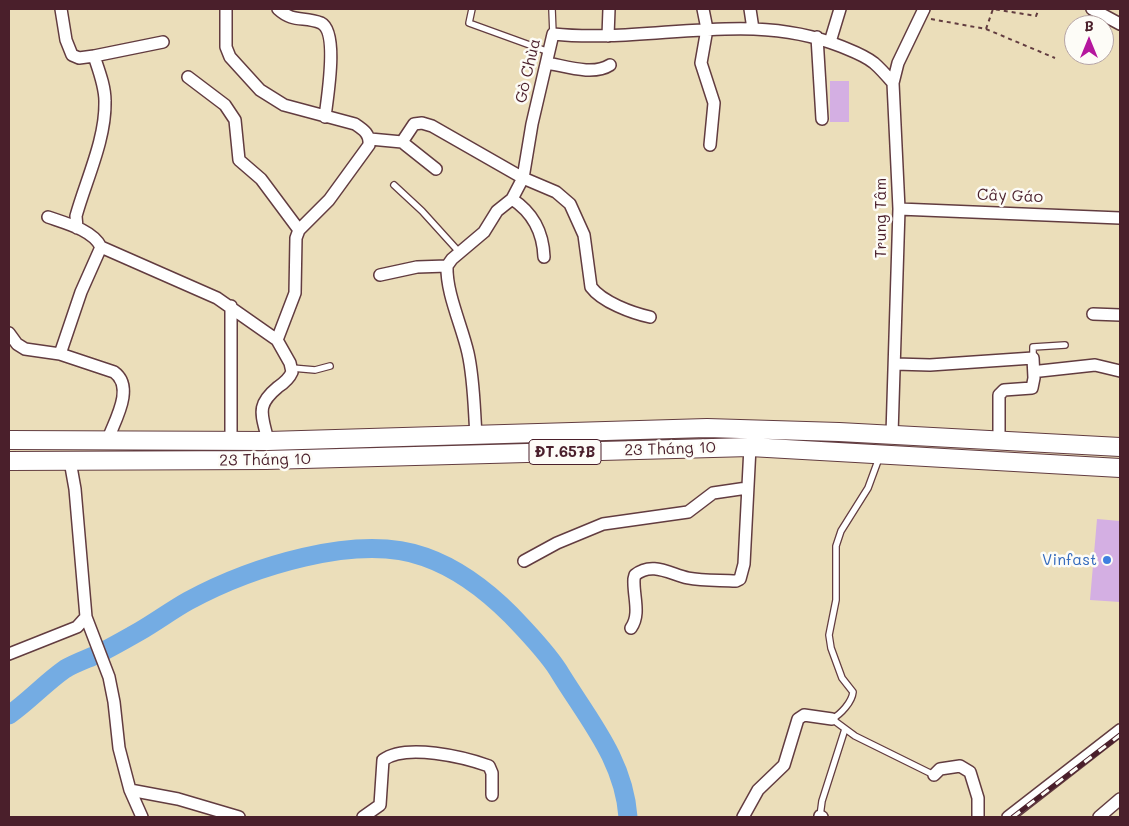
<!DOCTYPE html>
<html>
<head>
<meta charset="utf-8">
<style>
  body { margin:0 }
  #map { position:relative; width:1129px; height:826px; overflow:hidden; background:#ebdeba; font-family:Mali,sans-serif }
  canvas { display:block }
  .frame { position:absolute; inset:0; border:10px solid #4a1f2b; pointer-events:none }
  .north { position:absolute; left:1064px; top:15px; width:50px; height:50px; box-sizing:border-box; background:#fdfcf7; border:1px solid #b5a4a5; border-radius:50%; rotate:0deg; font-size:14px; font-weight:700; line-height:20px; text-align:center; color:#4a1f2b }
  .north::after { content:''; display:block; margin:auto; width:18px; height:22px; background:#b5179e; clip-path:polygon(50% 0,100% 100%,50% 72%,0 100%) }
</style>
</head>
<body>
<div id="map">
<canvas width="1129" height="826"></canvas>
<div class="frame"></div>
<div class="north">B</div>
</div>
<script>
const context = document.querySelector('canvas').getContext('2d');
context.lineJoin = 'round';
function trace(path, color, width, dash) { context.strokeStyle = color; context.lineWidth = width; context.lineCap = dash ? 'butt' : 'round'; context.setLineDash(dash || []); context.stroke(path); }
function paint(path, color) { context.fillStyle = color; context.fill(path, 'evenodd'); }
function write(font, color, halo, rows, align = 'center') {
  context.font = font + ' Mali,sans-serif'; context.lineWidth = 5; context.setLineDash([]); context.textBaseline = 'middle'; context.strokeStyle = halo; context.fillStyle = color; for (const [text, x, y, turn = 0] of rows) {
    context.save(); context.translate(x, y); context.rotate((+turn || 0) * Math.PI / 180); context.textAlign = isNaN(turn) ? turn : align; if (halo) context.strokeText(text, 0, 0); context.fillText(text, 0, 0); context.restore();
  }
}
trace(new Path2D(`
  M9 715C29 701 45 683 65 669 75 663 87 659 98 654 112 647 126 639 140 631 157 621 172 610 188 601 249 568 357 532 425 557 459 569 486 590 511 615 528 633 545 650 558 670 587 718 624 759 628 817`), '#74ace3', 19);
paint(new Path2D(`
  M830 81H849V122H830Z
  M1097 519 1120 521V602L1090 600Z`), '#d4afe3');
const service = new Path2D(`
  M472 9 469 23 549 52
  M552 9 553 34
  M394 185 422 211 460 253
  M1033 358V347L1065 345
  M292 368 315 370 330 366
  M879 458 868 488 841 531 836 546V600L829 635 831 648 842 678 853 692C852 702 841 714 832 719L855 736 934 775
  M820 816 822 801 845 729`);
const minor = new Path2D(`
  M61 9 66 40 72 55 79 58 94 56C99 71 105 86 105 101 106 139 86 180 76 216L77 228
  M226 9V47L230 57 260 90 284 105 355 124C364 130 370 134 369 145L329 200 299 230 296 238 295 293 277 340 290 363 292 372C289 379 284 383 278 387 255 406 262 414 268 441
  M278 9C293 23 304 16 321 23 339 32 327 99 325 117
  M703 9 707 29 701 63 714 103 710 145
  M750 9 753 29
  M1092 9 1120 24
  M608 36 609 9
  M817 37 822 119
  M830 42 840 9
  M94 56 163 42
  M547 63C565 66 593 76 610 65
  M188 77 225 105 235 120 239 160 261 179 299 230
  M370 139 402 142 436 169
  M402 142 414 124 422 123 432 126 523 178 556 192 570 204 584 235 591 287C602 302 632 313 650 317
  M512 199C532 212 543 232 544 257
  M899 209 1120 218
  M48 217C65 223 93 230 101 247L81 292 60 354
  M101 247 217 298 277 340
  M380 275 417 267 447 266
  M231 306V440
  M1093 314 1120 315
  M9 333 17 344 25 349 60 354 114 372C135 387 115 420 108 439
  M895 364 930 365 1033 358 1034 378 1032 388 1004 390 999 395V440
  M1040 371 1095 365 1120 371
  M892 434 899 209 893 83 898 63 924 9
  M476 435C474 407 474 380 468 353 462 326 446 293 447 266L452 259 484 232 497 211 512 199 523 178 532 124 553 34C649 44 749 9 840 46 852 51 864 55 874 63 881 69 887 76 893 83
  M70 461 75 489 86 617 109 677 114 702 119 748 130 790 142 817
  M524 561 557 543 603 524 688 512 713 493 747 488
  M631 628C641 614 633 596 634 579L635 575C652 561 670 574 688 578 703 581 720 580 736 581L740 579 744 564 750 447
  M9 654 77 627 86 617
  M934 775 940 769 960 766 970 772 978 798V817
  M130 790 178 799 239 817
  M820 816 822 817
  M363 817 380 805 383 760C406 743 464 757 489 766L492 773V795
  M743 817 758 790 784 765 798 719 804 715 832 719
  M1008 817 1120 730
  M1099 817 1120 799`);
const primary = new Path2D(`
  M9 440 268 441 707 428 839 432 1120 447
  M9 461 266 460 750 447 1120 468`);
trace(service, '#623c40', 8);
trace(minor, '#623c40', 14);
trace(primary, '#623c40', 20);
trace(new Path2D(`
  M931 19 986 29 993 9 1036 16 1039 9
  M986 29 1055 58`), '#623c40', 2, [4, 4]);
trace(service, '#fff', 5.5);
trace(minor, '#fff', 11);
trace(primary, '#fff', 18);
const rail = new Path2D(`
  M1013 817 1120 735`);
trace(rail, '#4a1f2b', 5);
trace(rail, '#fdfcf7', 3, [9]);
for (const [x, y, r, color] of [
  [1107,560,5,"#3f7fe0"]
]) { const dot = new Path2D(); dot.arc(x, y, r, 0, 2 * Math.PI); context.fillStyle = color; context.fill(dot); trace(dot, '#fdfcf7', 2); }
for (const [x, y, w] of [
  [565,452,72]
]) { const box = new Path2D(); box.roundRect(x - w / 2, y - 12.5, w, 25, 4); context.fillStyle = '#fdfcf7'; context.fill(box); trace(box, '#4a1f2b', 1); }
write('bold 15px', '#4a1f2b', null, [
  ["ĐT.657B",565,452]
]);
write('16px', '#4a1f2b', '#fdfcf7', [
  ["Gò Chùa",528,71,-77],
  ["Cây Gáo",1010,196,2],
  ["Trung Tâm",881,218,-90],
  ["23 Tháng 10",670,449,-2],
  ["23 Tháng 10",265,460,-1]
]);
write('16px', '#366cbe', '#fdfcf7', [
  ["Vinfast",1097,560]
], 'right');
</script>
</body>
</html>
